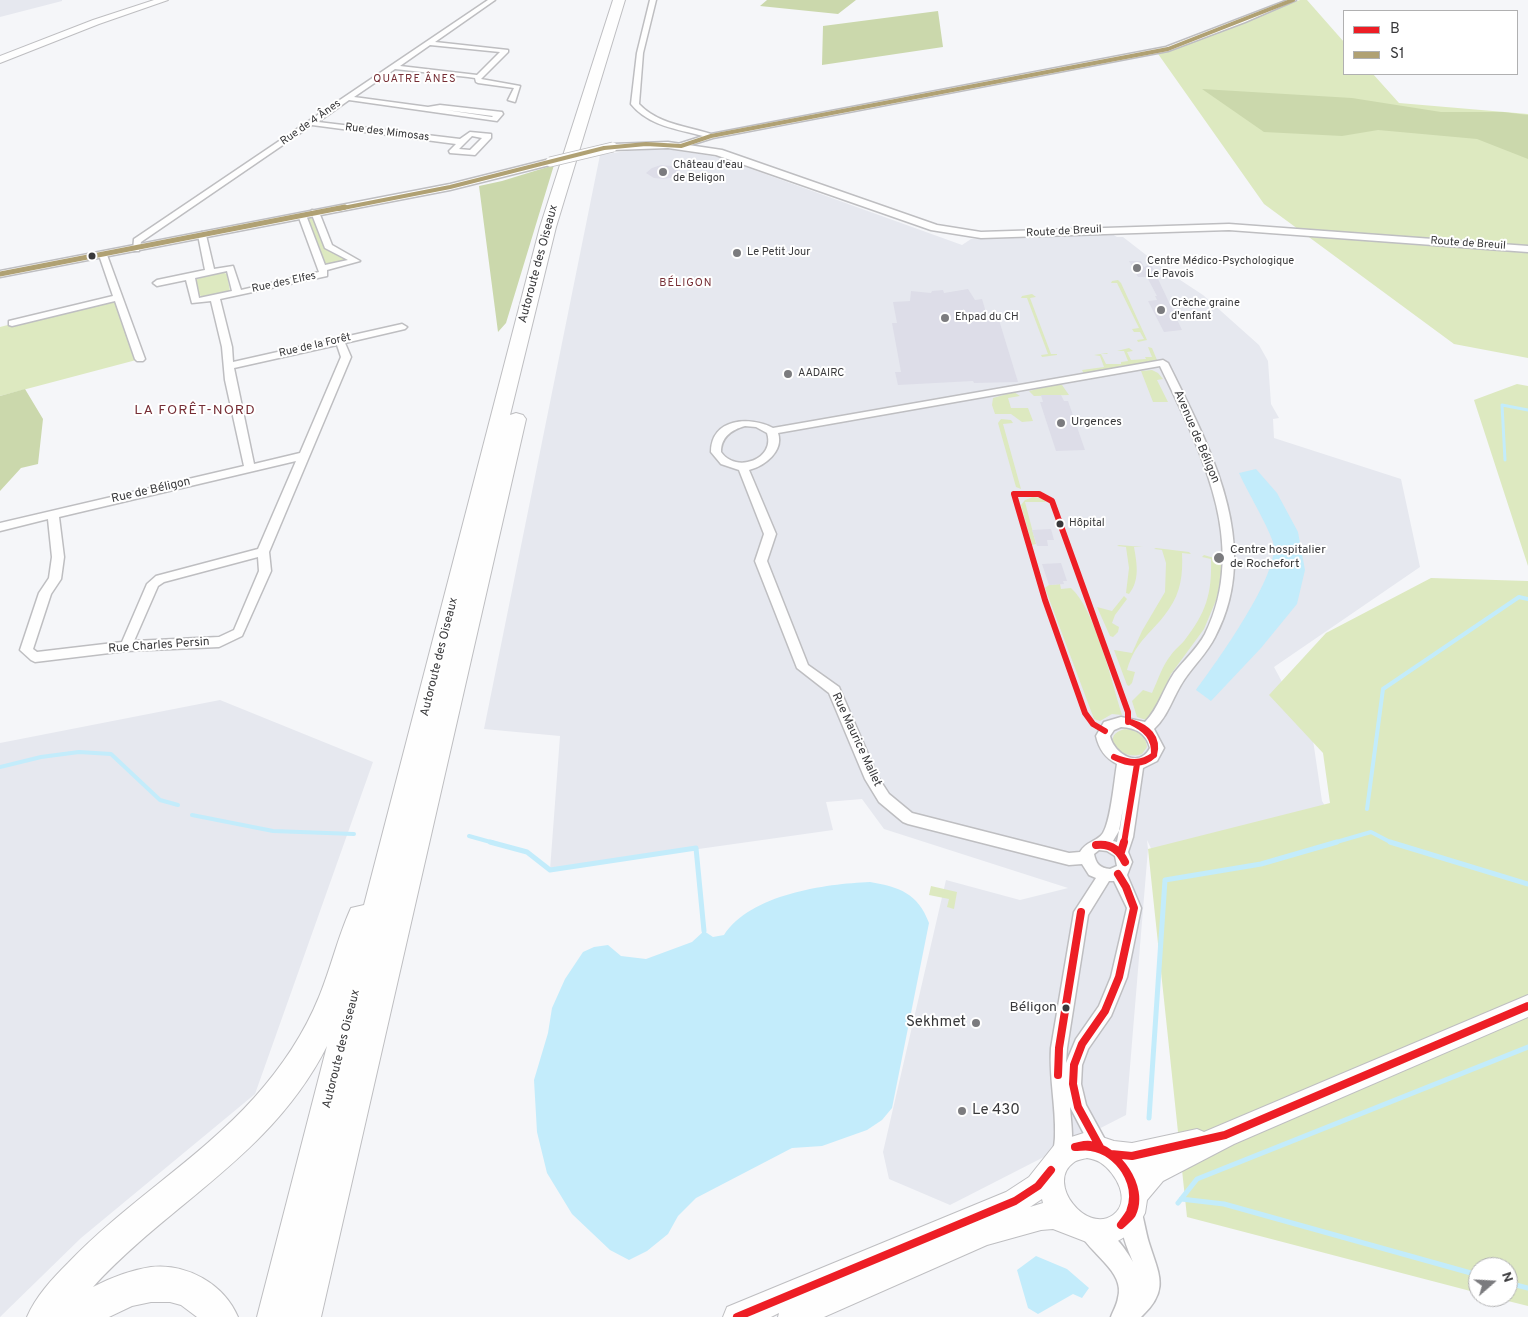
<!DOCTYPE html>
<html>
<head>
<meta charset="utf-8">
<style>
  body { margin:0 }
  #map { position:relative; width:1528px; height:1317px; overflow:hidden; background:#f5f6f9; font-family:Overpass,sans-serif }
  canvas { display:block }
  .legend { position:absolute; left:1343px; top:10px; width:175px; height:65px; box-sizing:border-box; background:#fff; border:1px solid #b0b0b1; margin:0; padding:6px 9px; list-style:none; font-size:15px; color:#39393b }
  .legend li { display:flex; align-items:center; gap:10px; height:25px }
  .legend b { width:25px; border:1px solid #b0b0b1 }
  .north { position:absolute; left:1468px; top:1257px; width:50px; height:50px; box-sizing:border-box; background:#fff; border:1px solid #b0b0b1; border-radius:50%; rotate:71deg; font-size:14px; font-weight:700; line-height:20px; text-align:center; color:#39393b }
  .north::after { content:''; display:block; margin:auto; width:18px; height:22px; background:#7b7b7e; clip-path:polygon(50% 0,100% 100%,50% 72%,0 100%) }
</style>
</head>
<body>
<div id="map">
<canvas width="1528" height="1317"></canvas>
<ul class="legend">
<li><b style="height:6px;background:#ed1e25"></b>B</li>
<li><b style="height:6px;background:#b0a173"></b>S1</li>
</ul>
<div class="north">N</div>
</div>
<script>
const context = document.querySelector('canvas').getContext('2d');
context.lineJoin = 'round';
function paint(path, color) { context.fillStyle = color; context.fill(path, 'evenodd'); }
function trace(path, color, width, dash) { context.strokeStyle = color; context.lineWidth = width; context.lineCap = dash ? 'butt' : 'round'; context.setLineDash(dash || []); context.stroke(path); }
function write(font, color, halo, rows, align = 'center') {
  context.font = font + ' Overpass,sans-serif'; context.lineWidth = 4; context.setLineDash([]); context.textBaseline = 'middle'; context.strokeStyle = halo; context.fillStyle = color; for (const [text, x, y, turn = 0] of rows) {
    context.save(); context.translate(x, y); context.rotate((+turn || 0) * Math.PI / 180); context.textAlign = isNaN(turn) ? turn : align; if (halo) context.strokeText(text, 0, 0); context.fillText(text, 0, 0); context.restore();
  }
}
paint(new Path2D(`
  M0 0H62V1L0 17Z
  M666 149 718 157 962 245 971 239 1112 234 1117 237H1123L1168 272 1203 295 1259 345 1268 361 1271 404 1279 418 1273 419 1274 438 1401 479 1420 567 1274 667 1313 740 1322 801 1333 819 1159 865 1147 840 1148 849 1126 1115 950 1205 889 1179 883 1152 946 880 1020 900 1068 888 884 829 862 799 826 802 833 830 550 870 560 736 484 729 600 155 627 151Z
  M220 700 373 762 255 1094 81 1238 0 1317V743Z`), '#e6e8ef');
paint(new Path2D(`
  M1300 0H1307L1344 42V74H1373L1399 103 1528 114V358L1454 344 1264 204 1156 51Z
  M315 212 328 246 356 261 322 268 302 215Z
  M222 272 227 274 230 291 203 297 197 294 195 281 197 279Z
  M1118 280 1121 283 1147 340 1138 342 1137 340 1144 339 1140 332H1134L1132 329 1139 328 1117 283H1111L1112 281Z
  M1032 294 1036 297 1030 298 1051 354H1057V355L1042 357 1041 355 1048 354 1027 298H1021L1022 296Z
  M118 297 140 359 0 396V327Z
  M1148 347 1152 348 1157 360 1084 374 1082 370 1104 367 1100 356 1094 355 1107 353 1108 354H1101L1106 364H1121V362L1128 361 1124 351H1117L1129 348 1133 351 1127 352 1131 360 1146 359 1145 357H1152Z
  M1152 370 1158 373 1163 379 1157 380 1168 402H1153L1141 371Z
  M1517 384 1528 386V566L1474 400Z
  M1054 385H1062L1069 395 1034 396 1029 391Z
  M1014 392 1020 396 1008 398 1011 408H1028L1033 421 1022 422 1011 414H995L992 405 993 398Z
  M1001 419 1011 420 1013 423 1003 424 1021 489 1016 487 998 423Z
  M1033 497 1041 498 1046 502H1025L1036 544 1032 545 1021 505 1025 500Z
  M1119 545 1143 547H1134C1137 564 1140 580 1129 594L1126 593 1129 568 1126 547 1117 546Z
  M1156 548 1189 552 1191 554 1182 553C1183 574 1181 592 1169 609 1153 633 1136 639 1127 670L1135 672 1132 683 1129 686 1127 685 1114 650 1132 653 1142 631 1165 592 1166 563 1162 550 1154 549Z
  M1204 555 1224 561 1217 598 1204 629 1171 674 1156 707 1146 720 1137 717 1132 701 1143 690 1152 693C1158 680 1162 666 1171 655 1174 650 1180 646 1184 641 1206 613 1212 594 1211 559L1202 557Z
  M1431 578 1528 581V1306L1492 1297H1508V1267H1478V1293L1187 1217 1148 849 1330 803 1323 753 1269 695 1326 633Z
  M1060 584 1061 589 1071 588C1095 609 1112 683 1122 715L1112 714 1100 721 1094 719 1045 588 1049 585Z
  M1124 596 1127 599 1115 615 1112 623 1119 627 1118 632 1113 637 1110 636 1097 607 1112 611Z
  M1125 729C1136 730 1146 735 1147 747L1142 754C1121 762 1098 735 1125 729Z
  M931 886 957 892 954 909 947 907 949 899 929 895Z`), '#dde9c0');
paint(new Path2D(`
  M767 0H856L838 14 760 6Z
  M938 11 943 47 822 65 823 26Z
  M1202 89 1352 98 1441 112H1503L1528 115V159L1477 139 1378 130 1342 136 1264 132Z
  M554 165 506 323 498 332 479 186 502 181Z
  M25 389 43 419 38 464 21 468 0 491V396Z`), '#cbd8ac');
paint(new Path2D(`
  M1256 469 1277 493 1298 532 1305 570 1297 604 1261 648 1211 701 1196 690C1215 664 1282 572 1273 542 1266 522 1248 493 1239 473Z
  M870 882C899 887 918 893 929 923L892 1108 882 1120 867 1130 822 1146 792 1148 696 1198 678 1216 668 1234 647 1251 629 1260 610 1250 572 1214 547 1173 537 1132 534 1080 548 1033 552 1008 565 979 583 952 594 947 608 945 621 956 646 959 692 942 704 931 713 937 724 935C751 894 825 884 870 882Z
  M1036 1256 1067 1269 1089 1288 1082 1298 1073 1294 1038 1314 1028 1308 1017 1270Z`), '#c3ecfb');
trace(new Path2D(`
  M1505 460 1502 405 1528 410`), '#c3ecfb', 3);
trace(new Path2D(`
  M0 767 41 757 79 752 111 754 160 800 178 805
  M1367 809 1383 689 1519 597 1528 599
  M192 815 273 831 354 834
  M469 836 494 843
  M1333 843 1371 832 1392 843`), '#c3ecfb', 4);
trace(new Path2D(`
  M490 842 527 852 550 870 696 848 704 931
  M1390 842 1528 884
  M1149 1118 1165 880 1261 864 1337 842
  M1181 1199 1224 1204 1478 1275
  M1178 1203 1197 1179 1528 1047
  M1508 1283 1528 1288`), '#c3ecfb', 5);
paint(new Path2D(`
  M661 165 672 166 680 171 675 177 664 179 654 178 646 173 652 168Z
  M1129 261H1141L1144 267 1151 264 1182 330 1164 332 1148 301 1157 300 1155 296H1157L1147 277H1138Z
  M968 289 975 300 982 299 988 319 999 320 1018 382 974 383 973 381 898 385 895 372H901L892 323H897L893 302 910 301 911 291 931 293 932 291 943 290 944 293Z
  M1041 395H1061L1064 401H1068L1085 450 1056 451 1040 402H1043Z
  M1051 529 1054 540H1047L1048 546H1037L1032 530Z
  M1061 563 1067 581H1063L1064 584 1049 585 1042 564Z`), '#dddde8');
const minor = new Path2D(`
  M488 0H495L435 42 508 50V52L481 79 520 86 515 102 508 100 514 88 478 83 476 82 475 78 468 77 395 69 354 97 428 107 440 105 502 112 503 114 497 121 349 100 318 122 460 139 470 132 491 134V138L475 155 450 153 449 151 456 144 312 125 141 242 139 251H133L134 239ZM430 45 500 52 477 75 400 66ZM446 110 493 116 492 117ZM472 136 482 138 470 150 459 149Z
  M650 0H656L643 53 639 104C658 124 686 126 711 134L1166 47 1288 0H1296L1245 22 1168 51 713 138 681 148 677 146 678 144 703 136C677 129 649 126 631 104L637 53Z
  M312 210 319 212 332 245 360 261 327 270V276L220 299 232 347 233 362 402 324 407 327 405 329 345 343 351 357 269 552 271 571 242 636 219 647 126 651 35 662 31 660 20 650 39 593 49 578 52 557 48 519 0 531V523L244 466 225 380 222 347 211 301 192 303 186 280 157 286 153 283 157 280 205 270 198 235 202 232 206 235 214 269 233 266 241 290 319 272 298 215 302 213 306 215 325 265 348 260 325 248 311 212ZM227 271 232 291 199 298 195 278ZM337 345 341 357 300 453 254 464 234 368ZM296 461 258 549 156 576 147 584 122 642 37 652 33 649 51 594 61 579 64 557 59 517ZM258 557 259 571 234 630 219 637 134 641 158 586 164 582Z
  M103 252 107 255 145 359 143 361H137L135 359 115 301 12 326 9 325V321L113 296 99 255Z
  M1163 360 1168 363C1209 446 1264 545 1215 637 1207 653 1194 665 1184 680 1173 696 1169 715 1154 729L1164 748 1157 761 1143 768 1133 837 1128 852 1132 862 1127 875 1141 908 1127 977 1111 1016 1088 1049 1082 1065 1081 1084 1086 1105 1109 1147 1106 1153 1100 1156 1094 1153 1070 1107C1071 1125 1075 1143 1068 1159L1062 1162 1056 1159C1052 1151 1055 1144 1055 1136 1056 1106 1049 1078 1051 1048L1074 912 1096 878 1089 875 1082 864 1069 865 908 824 903 822 879 802 865 779 829 693 797 668 755 561 764 534 739 470 721 464 711 452C711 418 750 416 773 428ZM1160 366C1200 450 1250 543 1205 634 1197 649 1184 660 1174 673 1163 689 1159 708 1145 722L1121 717 1104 722 1096 736C1099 749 1105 758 1117 764 1114 781 1111 820 1103 833 1097 842 1086 841 1080 852L1069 853 912 813 889 794 878 777 839 687 808 665 767 561 776 534 749 470C765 466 784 451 778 433ZM745 426 756 427 767 433C776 459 736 474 721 452 721 437 731 430 745 426ZM1121 727C1136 728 1146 733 1150 748 1139 769 1114 754 1110 736L1114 730ZM1123 808 1117 842 1113 841 1120 829ZM1099 850 1107 851 1115 856 1117 866 1110 869C1100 868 1096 864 1094 854ZM1109 881H1114L1127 908 1111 977 1099 1006 1076 1039 1066 1063 1067 1048 1088 915Z`);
const tertiary = new Path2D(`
  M668 142 722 150 937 225 981 232 1229 224 1528 246V252L1229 230 981 238 931 230 716 155 668 148 613 150 608 147 613 144Z
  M550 159 554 160V164L450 190 0 277V271L450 184Z
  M1131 1201 1139 1205C1144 1217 1145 1230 1149 1243 1159 1275 1170 1290 1141 1317H1111C1113 1311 1117 1305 1118 1298 1126 1271 1088 1253 1079 1231L1083 1223 1091 1219C1108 1226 1124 1246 1133 1262 1126 1245 1116 1222 1123 1205Z`);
const secondary = new Path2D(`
  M154 0H168L99 24 0 63V56L93 20Z
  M1528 995V1017L1234 1144 1163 1181 1147 1200 1145 1213 1135 1231 1116 1242 1097 1246 1053 1229 1041 1230 987 1245 824 1317H778L779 1313 771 1317H723L727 1307 1006 1192 1029 1177 1056 1143 1065 1139 1087 1132 1114 1141 1132 1143 1197 1129 1204 1132ZM1087 1158C1092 1159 1097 1160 1101 1163 1116 1173 1132 1201 1113 1215 1086 1234 1046 1183 1073 1163 1076 1160 1083 1159 1087 1158ZM1042 1199 1043 1203 1030 1207Z`);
const motorway = new Path2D(`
  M613 0H625L556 227 510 415 516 413 523 415 526 419 321 1317H257L327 1046C271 1156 172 1201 93 1287 110 1278 131 1270 151 1267 187 1263 224 1284 238 1317H197L181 1305 170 1302H151L132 1306 109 1317H27C36 1296 52 1279 68 1263 125 1203 198 1160 254 1098 281 1068 304 1034 319 997 331 968 338 936 351 908L364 905 540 227Z`);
trace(minor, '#bebec1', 3);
trace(tertiary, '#bebec1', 3);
trace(secondary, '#bebec1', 2);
trace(motorway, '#bebec1', 2);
paint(minor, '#fefefe');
paint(tertiary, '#fefefe');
paint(secondary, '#fefefe');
paint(motorway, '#fefefe');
const tertiaryBridge = new Path2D(`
  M550 162 613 147`);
trace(tertiaryBridge, '#bebec1', 11, []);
trace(tertiaryBridge, '#fefefe', 9);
trace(new Path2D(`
  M1014 494H1039L1052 501 1128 712V722
  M1014 494 1045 600 1085 713 1093 724 1105 731
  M1131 722C1147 727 1159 737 1154 755
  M1131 722C1146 729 1155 738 1154 755
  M1114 757C1129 763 1141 765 1154 755
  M1114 757C1128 764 1142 767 1154 755
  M1124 843 1137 764`), '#ed1e25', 6);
trace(new Path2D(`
  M1096 845C1110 843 1119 849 1125 862
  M1121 852 1124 842
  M1058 1075 1059 1048 1081 912
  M1075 1147C1080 1146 1086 1144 1090 1145 1117 1149 1145 1187 1132 1214 1129 1218 1124 1222 1121 1225
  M1075 1147C1080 1147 1086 1146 1091 1147 1119 1151 1141 1184 1130 1212 1128 1216 1124 1221 1121 1225
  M1101 1149 1078 1107 1073 1084 1074 1065 1082 1044 1105 1011 1119 977 1134 908 1126 887 1118 874
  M1111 1154 1132 1156 1225 1135 1528 1006
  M737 1317 1015 1201 1038 1186 1051 1170`), '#ed1e25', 8);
trace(new Path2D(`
  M338 209 450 187 604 148 646 144 681 146 711 136 1168 49 1293 0`), '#b0a173', 4);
trace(new Path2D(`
  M0 274 345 207`), '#b0a173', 5);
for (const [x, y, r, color] of [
  [663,172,5,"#7b7b7e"],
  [737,253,5,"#7b7b7e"],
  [92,256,4.5,"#39393b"],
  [1137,268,5,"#7b7b7e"],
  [1161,310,5,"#7b7b7e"],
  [945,318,5,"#7b7b7e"],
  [788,374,5,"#7b7b7e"],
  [1061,423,5,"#7b7b7e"],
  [1060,524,4.5,"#39393b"],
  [1219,558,6,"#7b7b7e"],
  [1066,1008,4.5,"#39393b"],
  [976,1023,5,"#7b7b7e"],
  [962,1111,5,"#7b7b7e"]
]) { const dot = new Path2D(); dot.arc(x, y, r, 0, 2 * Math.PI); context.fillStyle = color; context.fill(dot); trace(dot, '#fff', 2); }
context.letterSpacing = '1px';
write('11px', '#762e35', '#fff', [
  ["QUATRE ÂNES",415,80],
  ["BÉLIGON",686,284]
]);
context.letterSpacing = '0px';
write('11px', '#39393b', '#fff', [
  ["Rue de 4 Ânes",311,123,-35],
  ["Rue des Mimosas",387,133,7],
  ["Route de Breuil",1064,232,-3],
  ["Route de Breuil",1468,244,4],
  ["Rue des Elfes",284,283,-12],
  ["Rue de la Forêt",315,346,-13]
]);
write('11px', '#39393b', '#fff', [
  ["Château d'eau",673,166],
  ["de Beligon",673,179],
  ["Le Petit Jour",747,253],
  ["Centre Médico-Psychologique",1147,262],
  ["Le Pavois",1147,275],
  ["Crèche graine",1171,304],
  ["d'enfant",1171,317],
  ["Ehpad du CH",955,318],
  ["AADAIRC",798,374]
], 'left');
write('11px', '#39393b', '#fff', [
  ["Hôpital",1069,524]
], 'left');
write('12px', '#39393b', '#fff', [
  ["Autoroute des Oiseaux",539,264,-75],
  ["Avenue de Béligon",1196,437,67],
  ["Rue de Béligon",151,491,-13],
  ["Rue Charles Persin",159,646,-4],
  ["Autoroute des Oiseaux",440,657,-76],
  ["Rue Maurice Mallet",856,740,65],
  ["Autoroute des Oiseaux",342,1049,-76]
]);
write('12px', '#39393b', '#fff', [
  ["Urgences",1071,423],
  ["Centre hospitalier",1230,551],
  ["de Rochefort",1230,565]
], 'left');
context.letterSpacing = '1px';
write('14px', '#762e35', '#fff', [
  ["LA FORÊT-NORD",195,411]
]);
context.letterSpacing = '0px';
write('14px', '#39393b', '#fff', [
  ["Béligon",1057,1008]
], 'right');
write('15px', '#39393b', '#fff', [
  ["Sekhmet",966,1023],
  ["Le 430",972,1111,"left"]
], 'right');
</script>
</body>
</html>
